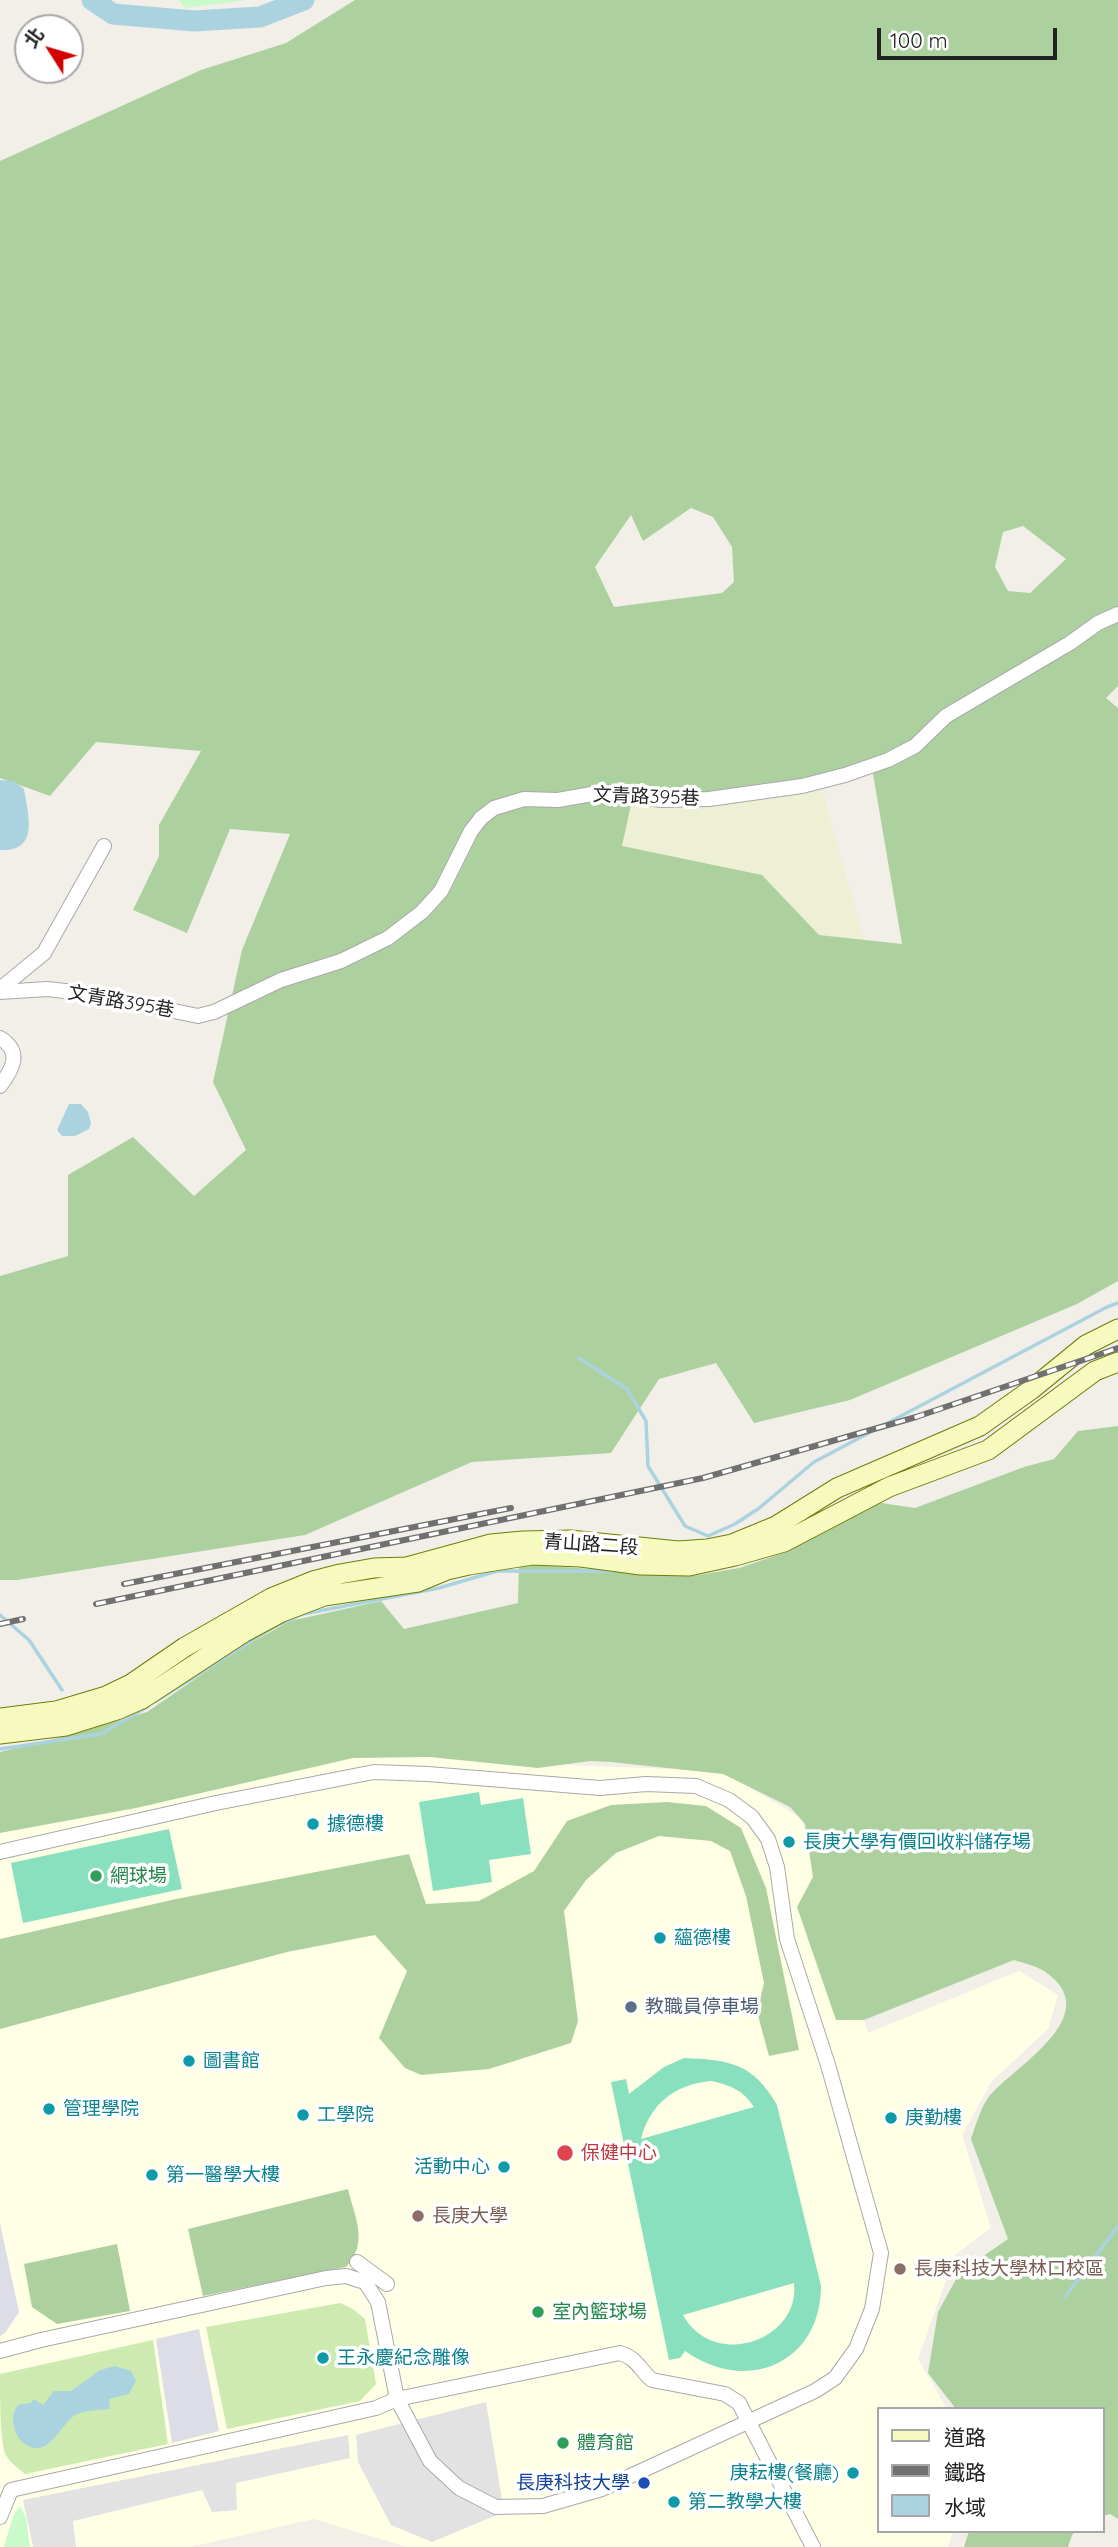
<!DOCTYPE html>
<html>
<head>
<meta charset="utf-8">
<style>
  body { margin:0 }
  #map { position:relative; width:1118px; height:2547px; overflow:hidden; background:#f2efe9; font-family:Quicksand,"Noto Sans TC",sans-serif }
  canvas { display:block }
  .legend { position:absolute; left:877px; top:2407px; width:228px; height:126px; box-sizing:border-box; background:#fff; border:2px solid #a7a7a7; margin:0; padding:9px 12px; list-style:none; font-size:21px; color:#222 }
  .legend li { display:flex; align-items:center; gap:14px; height:35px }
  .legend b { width:35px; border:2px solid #a7a7a7 }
  .north { position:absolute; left:14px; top:14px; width:70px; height:70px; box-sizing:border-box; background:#fff; border:2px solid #a7a7a7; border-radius:50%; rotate:307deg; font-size:19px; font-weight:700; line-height:28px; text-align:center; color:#222 }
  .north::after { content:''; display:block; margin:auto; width:24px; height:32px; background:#d40000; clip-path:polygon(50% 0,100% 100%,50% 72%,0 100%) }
  .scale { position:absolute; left:877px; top:28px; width:180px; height:32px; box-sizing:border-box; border:4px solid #222; border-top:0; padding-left:9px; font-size:21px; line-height:24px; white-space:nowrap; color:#222; -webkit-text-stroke:5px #fff; paint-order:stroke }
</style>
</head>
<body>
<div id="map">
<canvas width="1118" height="2547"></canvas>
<ul class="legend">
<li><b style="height:9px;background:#f7fabf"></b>道路</li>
<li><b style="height:9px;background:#707070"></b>鐵路</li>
<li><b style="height:19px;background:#aad3df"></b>水域</li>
</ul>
<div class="north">北</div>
<div class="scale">100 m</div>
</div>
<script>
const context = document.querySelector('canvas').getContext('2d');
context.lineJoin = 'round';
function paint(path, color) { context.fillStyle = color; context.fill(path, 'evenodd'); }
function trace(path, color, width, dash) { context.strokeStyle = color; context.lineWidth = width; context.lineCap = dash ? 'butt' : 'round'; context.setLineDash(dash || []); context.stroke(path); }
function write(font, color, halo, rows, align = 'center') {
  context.font = font + ' Quicksand,"Noto Sans TC",sans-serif'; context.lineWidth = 7; context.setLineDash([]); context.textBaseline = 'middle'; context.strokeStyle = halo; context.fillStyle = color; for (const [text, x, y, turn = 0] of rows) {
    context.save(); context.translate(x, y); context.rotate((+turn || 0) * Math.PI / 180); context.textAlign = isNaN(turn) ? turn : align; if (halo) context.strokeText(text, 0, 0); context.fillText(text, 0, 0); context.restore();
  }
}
paint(new Path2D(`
  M372 1752 543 1764 722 1771 801 1818 868 2033 1019 1971 1058 1995 1048 2029 992 2081 962 2135 991 2228 955 2255 918 2359 947 2409H878V2531H953L948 2547H407L314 2519 190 2547H0V1829Z`), '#ffffe5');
paint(new Path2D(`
  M821 785 864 940 819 935 762 875 622 847 631 800Z`), '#eef0d5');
paint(new Path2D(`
  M340 2303 353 2309 365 2319 376 2384 360 2401 227 2429 206 2327Z
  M153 2340 168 2444 25 2474C17 2468 10 2462 5 2454 0 2436 0 2395 0 2374Z`), '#cdebb0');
paint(new Path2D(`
  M355 0H1118V686L1106 698 1118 708V1281L1077 1304 850 1400 754 1423 716 1363 659 1379 611 1453 472 1462 305 1535 17 1580H0V1276L68 1256V1175L133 1137 194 1196 246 1150 213 1082 242 950 290 834 230 829 187 933 133 910 159 856V825L201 751 96 742 50 796 0 778V161L201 70 286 43ZM691 508 713 517 732 547 734 582 722 593 614 607 595 567 631 515 643 541ZM1023 526 1066 559 1030 593 1008 591 995 567 1003 532ZM872 768 902 944 819 935 762 875 622 846 632 800 810 789Z
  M1118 1426V2519L1110 2514 1102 2516V2409H956L928 2373 938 2312 960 2272 1008 2239 971 2139C976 2125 981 2105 991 2094 1019 2064 1107 2013 1044 1971 1036 1966 1023 1963 1014 1960L864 2020H836L797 1907 813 1877 805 1824 790 1807 723 1774 611 1762 590 1761 538 1768 430 1757 353 1758 136 1808 0 1833V1752L78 1733 147 1712 233 1653 290 1621 381 1601 404 1629 518 1603 519 1564 693 1576 739 1568 789 1551 875 1502 915 1508 1024 1467 1054 1459 1078 1431Z
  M667 1802 706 1806 741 1828 766 1888 799 2050 769 2056 757 2012 764 1983 746 1896 730 1851 711 1841 659 1836 616 1853 586 1880 564 1911 578 2021 571 2043 489 2069 421 2075 405 2068 379 2038 407 1971 375 1935 287 1952 0 2029V1939L176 1899 409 1854 426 1904 479 1901 534 1871 567 1821 611 1805Z
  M348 2189C355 2219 369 2242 346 2267L203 2296 188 2229Z
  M117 2244 130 2311 57 2324 32 2307 24 2264Z
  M969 2531H1076L1072 2535 1068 2547H964Z`), '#add19e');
paint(new Path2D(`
  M174 0H247L185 8 180 1Z
  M20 2506 26 2518 30 2547H4L13 2516Z`), '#c8facc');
paint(new Path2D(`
  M479 1792 481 1805 523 1798 531 1854 489 1860 492 1882 433 1891 419 1802Z
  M169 1829 182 1889 23 1923 11 1863Z
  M684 2058C730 2060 753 2063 777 2105L821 2286C821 2363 747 2395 685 2351L680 2358 669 2360 611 2082 626 2079 629 2094 664 2067ZM711 2081C730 2085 743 2090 754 2107L641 2139C650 2104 675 2084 711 2081ZM794 2283C801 2340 714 2371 683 2315Z`), '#88e0be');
paint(new Path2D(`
  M486 2402 504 2512 432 2542 391 2525 358 2462 356 2435Z
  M348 2435 350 2458 236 2483 237 2510 212 2512 202 2490 73 2521 76 2547H33L23 2500Z`), '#e2e2e2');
paint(new Path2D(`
  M0 2223 19 2312 5 2333 0 2336Z
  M199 2329 219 2431 172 2443 156 2339Z`), '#dddde8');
paint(new Path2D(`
  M0 780 14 781 24 789C28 815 40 852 0 850Z
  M69 1104H81L88 1112 91 1123 89 1129 75 1136H62L57 1130Z
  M115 2366 131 2371 136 2381 129 2394 109 2399 110 2409C99 2410 87 2410 77 2414 60 2423 49 2461 25 2444 19 2440 15 2433 14 2426 12 2417 13 2412 18 2405L31 2403 34 2399 43 2405 54 2391H71L100 2370Z`), '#aad3df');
trace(new Path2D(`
  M579 1358 627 1389 646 1421 648 1466 685 1526 708 1536 735 1524 758 1509 814 1462 1107 1307 1118 1303
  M0 1615 29 1640 62 1690
  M156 1701 272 1628 303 1614 439 1588 497 1571H617
  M0 1749 101 1734 147 1707
  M1065 2297 1118 2226`), '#aad3df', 3.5);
trace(new Path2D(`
  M92 0 113 14 194 21 260 17 304 0`), '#aad3df', 21);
const street = new Path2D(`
  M0 989 44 953 104 846
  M0 992 47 989 92 994 198 1016 214 1012 281 980 341 961 388 938 422 912 441 891 471 831 481 818 494 808 524 799 558 800 603 792 661 800 709 799 802 786 845 775 888 760 915 746 946 716 1070 643 1098 623 1118 614
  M0 1038C23 1052 12 1070 0 1086
  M0 1852 216 1803 374 1772 428 1774 600 1788 646 1784 696 1786 729 1800 752 1817 768 1839 777 1867 787 1939 828 2065 881 2253 872 2309 856 2349 835 2378 815 2391 602 2489 543 2506 496 2507 459 2488 430 2461 397 2399 378 2302 365 2282 346 2276 326 2278 41 2340 0 2351
  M357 2262 387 2284
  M0 2517 11 2490 376 2408 397 2399 620 2353C638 2359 639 2369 652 2380L725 2394 739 2403 813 2547`);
const secondary = new Path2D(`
  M0 1718 56 1711 106 1696 131 1684 185 1647 271 1598 313 1581 340 1574 374 1568 407 1567 491 1544 523 1541 570 1540 678 1551 707 1549 732 1544 776 1526 837 1488 980 1426 1032 1389 1086 1345 1118 1329
  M0 1734 66 1726 117 1710 142 1699 243 1633 282 1612 324 1596 418 1582 447 1570 469 1565 532 1555 581 1557 641 1565 689 1566 735 1556 784 1542 889 1487 988 1450 1095 1371 1118 1362`);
trace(street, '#a9a9a9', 16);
trace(secondary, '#707d05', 21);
trace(street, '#fff', 14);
trace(secondary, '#f7fabf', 19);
const rail = new Path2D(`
  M124 1584 511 1508
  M96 1604 703 1478 916 1417 1118 1348
  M0 1624 23 1619`);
trace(rail, '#707070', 6);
trace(rail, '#fff', 3.5, [10]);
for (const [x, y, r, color] of [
  [313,1824,7,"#0f9aa8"],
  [789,1842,7,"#0f9aa8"],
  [96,1876,7,"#2e9e5b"],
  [660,1938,7,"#0f9aa8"],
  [631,2007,7,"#5c6f8a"],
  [189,2061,7,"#0f9aa8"],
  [49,2109,7,"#0f9aa8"],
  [303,2115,7,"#0f9aa8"],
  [891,2118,7,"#0f9aa8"],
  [565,2153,9,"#e0444e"],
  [504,2167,7,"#0f9aa8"],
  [152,2175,7,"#0f9aa8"],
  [418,2216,7,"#8d6e63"],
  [900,2269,7,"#8d6e63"],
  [538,2312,7,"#2e9e5b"],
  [323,2358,7,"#0f9aa8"],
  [563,2443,7,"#2e9e5b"],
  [853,2473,7,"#0f9aa8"],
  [644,2483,7,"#1a4fb4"],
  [674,2502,7,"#0f9aa8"]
]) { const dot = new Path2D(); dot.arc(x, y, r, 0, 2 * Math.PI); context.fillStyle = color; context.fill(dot); trace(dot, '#fff', 2.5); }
write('19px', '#222', '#fff', [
  ["文青路395巷",646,797,2],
  ["文青路395巷",121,1002,10],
  ["青山路二段",591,1545,4]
]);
write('19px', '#0d838f', '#fff', [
  ["據德樓",327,1824],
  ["長庚大學有價回收料儲存場",803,1842],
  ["蘊德樓",674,1938],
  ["圖書館",203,2061],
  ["管理學院",63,2109],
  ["工學院",317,2115],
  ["庚勤樓",905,2118],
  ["活動中心",490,2167,"right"],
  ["第一醫學大樓",166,2175],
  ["王永慶紀念雕像",337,2358],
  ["庚耘樓(餐廳)",839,2473,"right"],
  ["第二教學大樓",688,2502]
], 'left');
write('19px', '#27864d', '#fff', [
  ["網球場",110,1876],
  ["室內籃球場",552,2312],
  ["體育館",577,2443]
], 'left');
write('19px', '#4e5e75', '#fff', [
  ["教職員停車場",645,2007]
], 'left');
write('19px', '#be3a42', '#fff', [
  ["保健中心",581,2153]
], 'left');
write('19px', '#785e54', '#fff', [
  ["長庚大學",432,2216],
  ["長庚科技大學林口校區",914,2269]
], 'left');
write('19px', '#164399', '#fff', [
  ["長庚科技大學",630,2483]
], 'right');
</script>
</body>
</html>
